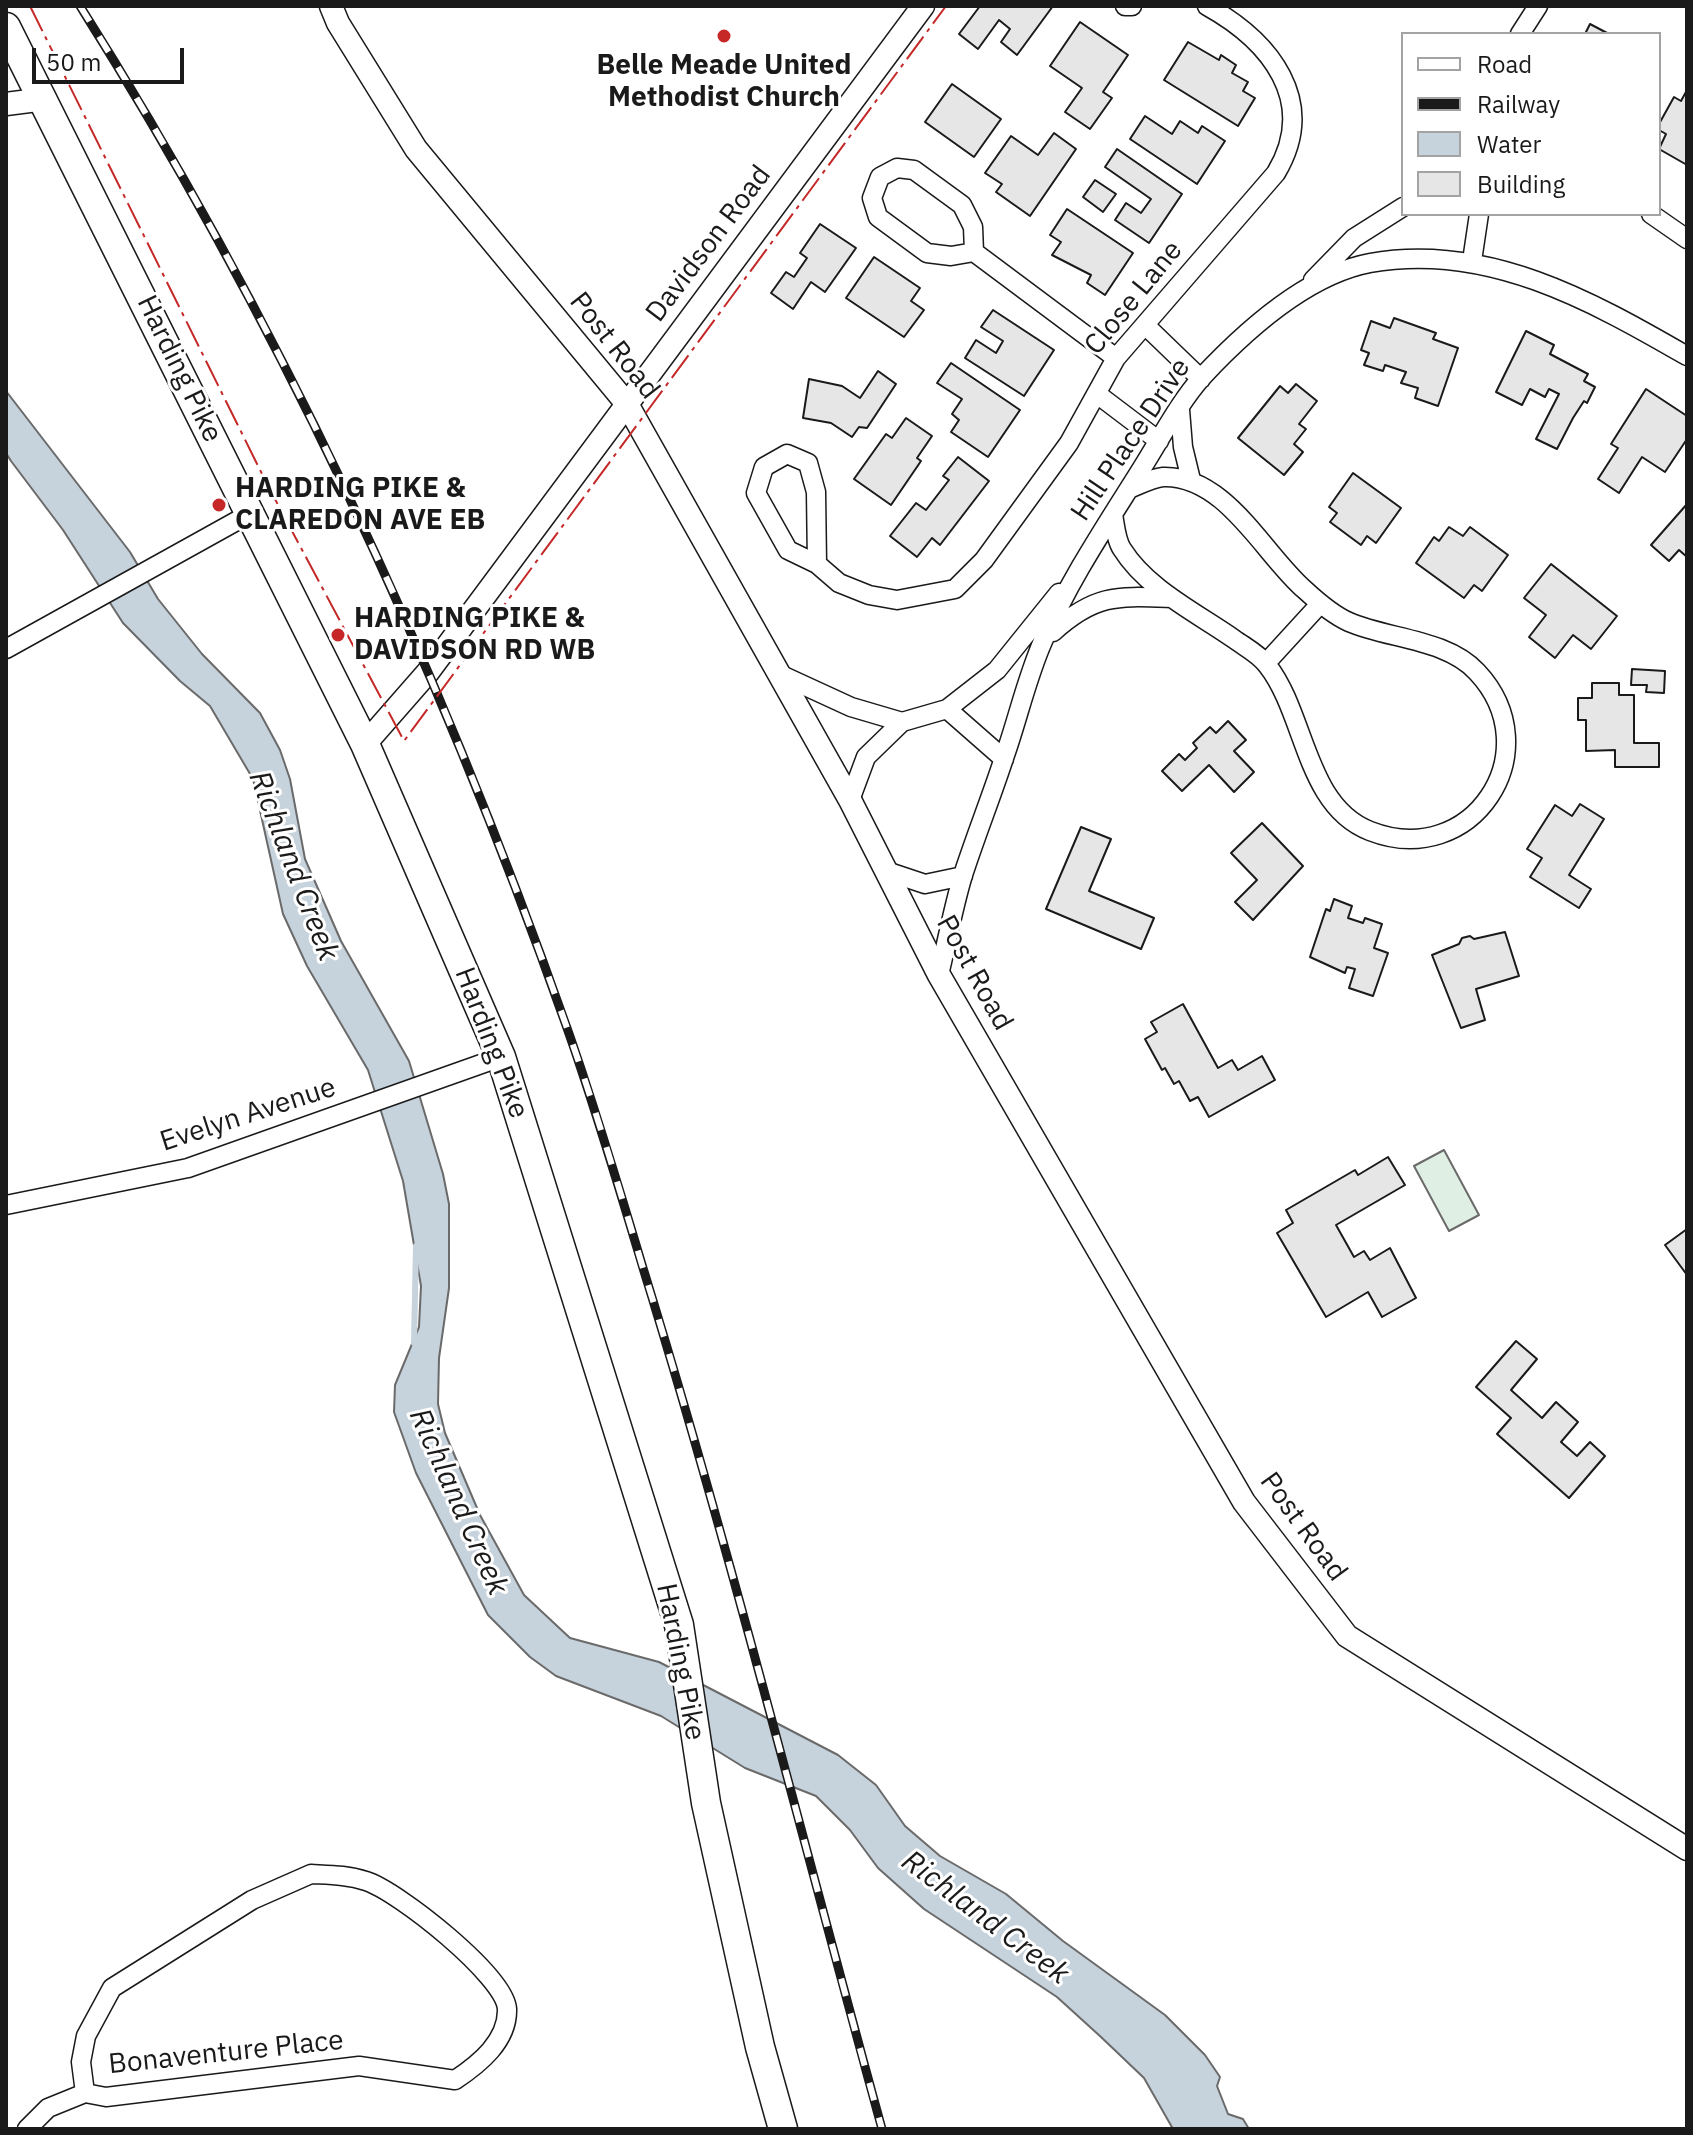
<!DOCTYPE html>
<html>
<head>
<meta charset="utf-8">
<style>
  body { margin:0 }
  #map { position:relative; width:1693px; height:2135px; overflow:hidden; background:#fff; font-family:"IBM Plex Sans",sans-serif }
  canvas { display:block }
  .frame { position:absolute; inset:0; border:8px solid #1a1a1a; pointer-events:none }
  .legend { position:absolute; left:1401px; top:32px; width:260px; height:184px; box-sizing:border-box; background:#fff; border:2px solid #a3a3a3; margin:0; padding:10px 14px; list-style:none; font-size:24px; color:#1a1a1a }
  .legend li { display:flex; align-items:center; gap:16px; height:40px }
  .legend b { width:40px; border:2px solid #a3a3a3 }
  .scale { position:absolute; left:32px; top:48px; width:152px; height:36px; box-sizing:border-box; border:4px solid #1a1a1a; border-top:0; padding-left:10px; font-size:24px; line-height:28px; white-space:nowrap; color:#1a1a1a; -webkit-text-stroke:6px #fff; paint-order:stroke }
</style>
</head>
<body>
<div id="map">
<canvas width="1693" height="2135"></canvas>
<div class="frame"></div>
<ul class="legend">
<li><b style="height:10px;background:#fff"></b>Road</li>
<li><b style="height:10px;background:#1a1a1a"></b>Railway</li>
<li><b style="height:22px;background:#c6d2dc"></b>Water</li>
<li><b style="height:22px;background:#e6e6e6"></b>Building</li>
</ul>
<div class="scale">50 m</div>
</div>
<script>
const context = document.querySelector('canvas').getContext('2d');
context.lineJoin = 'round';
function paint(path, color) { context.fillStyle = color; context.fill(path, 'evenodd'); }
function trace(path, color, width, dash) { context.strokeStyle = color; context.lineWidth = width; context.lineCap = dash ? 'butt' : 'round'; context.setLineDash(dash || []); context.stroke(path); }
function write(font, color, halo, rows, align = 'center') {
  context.font = font + ' "IBM Plex Sans",sans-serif'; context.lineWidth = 6; context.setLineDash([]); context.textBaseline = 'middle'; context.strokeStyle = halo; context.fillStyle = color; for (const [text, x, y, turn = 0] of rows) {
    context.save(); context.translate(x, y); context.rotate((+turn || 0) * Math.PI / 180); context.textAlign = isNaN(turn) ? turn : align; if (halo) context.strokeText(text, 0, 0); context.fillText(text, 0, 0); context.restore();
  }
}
const green = new Path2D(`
  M1444 1150 1479 1215 1449 1231 1414 1166Z`);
paint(green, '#e0efe3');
trace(green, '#6a6a6a', 2);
const water = new Path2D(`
  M6 391 130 552 158 599 202 654 260 713 280 750 290 779 305 859 341 941 409 1061 443 1174 449 1204V1288L439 1358 438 1404 445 1433 480 1515 524 1595 570 1638 659 1662 838 1755 876 1785 905 1826 940 1856 1006 1894 1063 1941 1165 2015 1205 2055 1220 2077 1217 2086 1228 2114 1243 2119 1249 2129H1173L1144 2078 1101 2037 1057 1997 924 1909 878 1868 850 1830 816 1796 745 1768 661 1716 556 1676 530 1657 488 1615 416 1473 394 1412 395 1385 419 1327 421 1286 403 1181 368 1070 307 966 283 914 253 779 210 706 180 681 123 623 63 530 11 461 6 453Z`);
paint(water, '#c6d2dc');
trace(water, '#6a6a6a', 2);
trace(new Path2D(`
  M414 1343 416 1246`), '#c6d2dc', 6);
const building = new Path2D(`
  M980 6H1053L1017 55 1001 42 1010 29 999 20 978 49 959 34Z
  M1080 22 1128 55 1103 92 1112 98 1090 129 1065 112 1082 88 1050 66Z
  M1590 24 1609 34H1585Z
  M1188 42 1219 60 1221 55 1236 65 1232 73 1248 82 1243 91 1255 98 1238 126 1164 80Z
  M952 84 1001 119 974 157 925 122Z
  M1687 90V165L1659 149 1666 134 1659 130V124L1674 97 1681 101Z
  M1145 116 1172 134 1180 121 1198 133 1202 126 1225 141 1197 184 1130 139Z
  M1054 133 1076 149 1030 216 996 192 1002 184 985 173 1011 136 1038 155Z
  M1117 149 1182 194 1149 243 1115 220 1126 203 1141 213 1151 199 1105 167Z
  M1095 180 1116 194 1103 212 1083 197Z
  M1067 209 1133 253 1105 295 1087 283 1091 275 1052 255 1061 242 1050 235Z
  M820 224 856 248 825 292 811 282 793 309 771 293 786 272 794 277 807 258 800 253Z
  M874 257 920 288 911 301 924 310 904 337 846 298Z
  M993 310 1054 350 1024 396 965 358 976 340 996 353 1003 341 981 327Z
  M1394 318 1436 333 1433 339 1458 348 1438 406 1415 398 1418 388 1401 383 1406 372 1385 365 1383 371 1364 365 1369 353 1361 350 1371 321 1390 328Z
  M1526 331 1554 345 1550 354 1588 374 1584 381 1595 387 1587 403 1584 401 1573 418 1557 449 1536 439 1559 394 1549 389 1545 397 1530 389 1522 405 1496 392Z
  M951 363 1020 410 988 457 951 432 959 420 952 414 962 399 937 383Z
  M878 371 896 384 867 428 859 427 852 437 831 423 803 418 809 379 842 386 860 398Z
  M1296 384 1317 401 1299 424 1306 429 1294 444 1303 452 1284 475 1238 438 1280 386 1288 393Z
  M1646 389 1687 416V439L1665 472 1642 457 1619 493 1598 479 1618 448 1611 444Z
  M906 418 932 436 917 458 921 461 891 505 854 479 886 434 892 438Z
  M958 457 989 481 940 545 932 538 917 557 890 536 916 503 926 510 949 480 943 476Z
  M1353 473 1401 508 1376 543 1367 536 1361 545 1330 522 1337 513 1329 507Z
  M1687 504V557L1679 550 1669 561 1651 545Z
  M1449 527 1463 536 1470 527 1508 555 1482 591 1474 585 1464 598 1416 563 1434 537 1439 541Z
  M1551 564 1617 616 1591 649 1573 635 1555 658 1529 637 1546 615 1524 598Z
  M1632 669 1665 671 1664 693 1646 692 1647 685H1631Z
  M1592 683H1619V695H1634V743H1659V767H1615V750L1586 751V720H1578V698H1592Z
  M1228 721 1246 740 1234 751 1254 772 1234 792 1209 765 1182 791 1162 771 1179 754 1185 760 1197 748 1193 743 1210 727 1216 733Z
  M1580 804 1604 819 1569 875 1591 889 1579 908 1530 877 1542 858 1527 849 1555 805 1572 816Z
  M1262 823 1303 866 1253 920 1235 902 1257 880 1231 853Z
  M1081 827 1111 839 1089 891 1154 918 1141 949 1046 909Z
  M1334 899 1352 906 1348 918 1363 923 1365 918 1382 924 1374 948 1388 953 1373 996 1349 988 1355 969 1347 967 1345 973 1310 957 1326 909 1330 911Z
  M1505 932 1519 976 1476 989 1485 1020 1461 1028 1432 955 1459 944 1462 938 1470 936 1474 939Z
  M1183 1004 1218 1068 1232 1060 1238 1070 1262 1056 1275 1080 1209 1117 1198 1097 1190 1101 1179 1081 1174 1084 1165 1068 1162 1070 1145 1039 1157 1032 1151 1022Z
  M1388 1157 1405 1185 1336 1225 1354 1257 1364 1251 1370 1260 1390 1248 1416 1298 1382 1317 1368 1292 1326 1317 1277 1233 1293 1223 1286 1210 1355 1170 1358 1175Z
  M1687 1229V1275L1665 1245Z
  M1516 1341 1537 1359 1511 1390 1542 1418 1556 1402 1578 1422 1561 1442 1577 1456 1590 1442 1605 1456 1569 1498 1497 1434 1511 1418 1476 1387Z`);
paint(building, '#e6e6e6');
trace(building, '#1a1a1a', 2);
const minor = new Path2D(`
  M1125 6H1132
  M1520 34 1538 6
  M1651 214 1687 239
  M974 252 973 227 962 205 914 170 897 168 880 177 872 198 878 217 927 253 951 256 974 252 1116 358
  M1472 261 1479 214
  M1313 280 1354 238 1403 207
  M1145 325 1201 379
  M1097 394 1159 441
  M1180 410 1183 447 1191 480
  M787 454 808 463 816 492 817 564 788 550 756 493 764 467Z
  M1113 514C1115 525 1116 540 1122 549 1147 589 1197 613 1234 639 1245 647 1259 654 1267 665 1306 714 1305 806 1370 831 1472 871 1551 751 1477 672 1447 639 1388 639 1349 622 1333 615 1318 602 1305 590 1264 555 1226 475 1163 477 1152 478 1139 485 1129 489
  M817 564 839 583 869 595 897 600 955 589 984 560 1069 443 1116 358 1276 173C1319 101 1270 41 1207 6
  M1053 632C1095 594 1117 596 1171 598
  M6 649 251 513
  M1266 663 1320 604
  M777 673 851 707 902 722
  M947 709 1004 759
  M850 800 866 757 902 722 947 709 997 670 1059 593
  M886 871 925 884 963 876
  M939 975C947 942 953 908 963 875 976 835 992 795 1005 755 1018 718 1027 677 1043 641 1069 580 1107 524 1142 468 1161 438 1179 403 1202 377 1245 331 1306 275 1370 263 1486 242 1590 300 1687 356
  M6 1205 188 1168 501 1057
  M311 1874C330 1875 348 1875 366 1881 398 1891 505 1976 507 2009 508 2041 479 2064 455 2080L359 2066 106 2097 85 2093 81 2062 86 2036 112 1988 252 1900Z
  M27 2129 48 2108 85 2093`);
const tertiary = new Path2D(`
  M331 6 338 23 416 149 627 404 850 800 939 975 1244 1502 1347 1636 1687 1849
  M6 104 45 99
  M365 744 428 672 923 6`);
const primary = new Path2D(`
  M6 27 365 744 501 1057 679 1625 706 1803 760 2047 783 2129`);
trace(minor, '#1a1a1a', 21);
trace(tertiary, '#1a1a1a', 25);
trace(primary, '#1a1a1a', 31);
trace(minor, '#fff', 18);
trace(tertiary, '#fff', 22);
trace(primary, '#fff', 28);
const rail = new Path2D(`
  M80 6C282 326 441 672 567 1028 595 1107 619 1188 643 1268 731 1553 803 1842 882 2129`);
trace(rail, '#1a1a1a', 9);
trace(rail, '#fff', 6, [18]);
trace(new Path2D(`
  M30 6 268 486 404 741 946 6`), '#c62828', 2, [28, 6, 4, 6]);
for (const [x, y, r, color] of [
  [724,36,8,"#c62828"],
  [219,505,8,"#c62828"],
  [338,635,8,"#c62828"]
]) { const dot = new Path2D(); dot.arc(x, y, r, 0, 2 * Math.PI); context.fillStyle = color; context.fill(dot); trace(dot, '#fff', 3); }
write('bold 28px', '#1a1a1a', '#fff', [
  ["Belle Meade United",724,66,"center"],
  ["Methodist Church",724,98,"center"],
  ["HARDING PIKE &",235,489],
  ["CLAREDON AVE EB",235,521],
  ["HARDING PIKE &",354,619],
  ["DAVIDSON RD WB",354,651]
], 'left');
write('28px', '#1a1a1a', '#fff', [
  ["Davidson Road",709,244,-53],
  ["Close Lane",1134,298,-51],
  ["Post Road",614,346,52],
  ["Harding Pike",179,369,64],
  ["Hill Place Drive",1131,440,-56],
  ["Post Road",974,973,61],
  ["Harding Pike",491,1043,69],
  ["Evelyn Avenue",248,1115,-18],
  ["Post Road",1303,1527,54],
  ["Harding Pike",680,1662,79],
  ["Bonaventure Place",226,2053,-6]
]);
write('italic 30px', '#1a1a1a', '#fff', [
  ["Richland Creek",293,866,69],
  ["Richland Creek",458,1502,66],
  ["Richland Creek",985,1918,37]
]);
</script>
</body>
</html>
